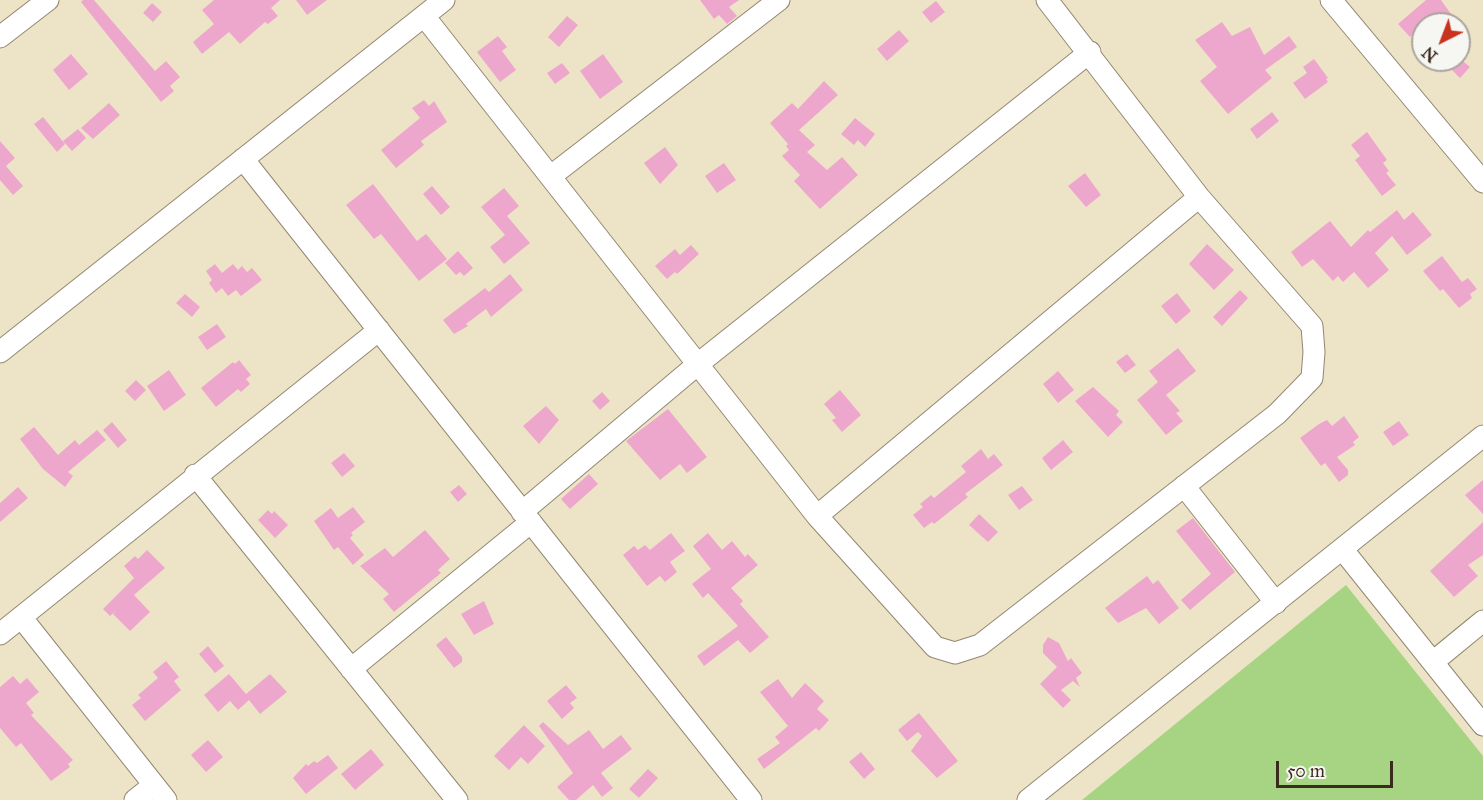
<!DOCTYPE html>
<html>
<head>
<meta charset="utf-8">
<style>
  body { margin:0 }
  #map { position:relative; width:1483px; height:800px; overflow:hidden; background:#ede4c7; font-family:"IM FELL Great Primer",serif }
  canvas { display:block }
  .north { position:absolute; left:1411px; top:12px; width:60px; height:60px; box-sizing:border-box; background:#f6f6f2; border:2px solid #aba49d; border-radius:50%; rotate:222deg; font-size:16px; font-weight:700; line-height:24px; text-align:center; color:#3b2a1e }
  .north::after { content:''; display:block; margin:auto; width:21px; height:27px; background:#c8321e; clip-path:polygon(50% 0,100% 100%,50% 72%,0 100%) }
  .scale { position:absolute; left:1276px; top:761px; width:117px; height:27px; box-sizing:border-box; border:3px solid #3b2a1e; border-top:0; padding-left:8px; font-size:18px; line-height:21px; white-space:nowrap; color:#3b2a1e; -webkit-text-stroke:4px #f6f6f2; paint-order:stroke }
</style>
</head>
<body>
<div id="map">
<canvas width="1483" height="800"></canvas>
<div class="north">N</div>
<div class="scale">50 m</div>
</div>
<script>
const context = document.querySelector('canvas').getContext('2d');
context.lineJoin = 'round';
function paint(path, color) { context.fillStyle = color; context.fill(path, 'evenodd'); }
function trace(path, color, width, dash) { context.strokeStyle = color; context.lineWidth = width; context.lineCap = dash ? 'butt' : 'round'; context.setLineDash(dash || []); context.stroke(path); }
paint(new Path2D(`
  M1346 585 1483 756V800H1082Z`), '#a7d482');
paint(new Path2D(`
  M83 0H94L155 71 166 61 180 77 170 86 174 91 161 102 81 2Z
  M214 0H280L271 8 278 16 268 24 265 22 240 44 229 32 202 54 193 42 214 24 202 10Z
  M296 0H327L307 15Z
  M700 0H739L729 7 737 16 727 24 719 15 714 19Z
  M1426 0H1441L1451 14 1438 24H1423L1410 37 1398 24Z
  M936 1 945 12 931 23 922 12Z
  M152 3 162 12 153 22 143 13Z
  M567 16 578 25 559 47 548 37Z
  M1222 22 1232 36 1250 27 1264 55 1289 36 1297 47 1265 70 1272 78 1228 114 1200 81 1217 67 1195 40Z
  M899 30 909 41 887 61 877 49Z
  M498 36 507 47 502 51 516 70 500 82 477 52Z
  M71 54 88 74 69 90 53 70Z
  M603 54 623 82 600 99 580 71Z
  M1459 58 1470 67 1460 78 1450 68Z
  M1314 59 1328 78 1326 79 1328 82 1305 99 1293 83 1307 73 1303 67Z
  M562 63 570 73 555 84 547 73Z
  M824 81 838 95 799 130 815 145 807 152 827 170 842 157 858 175 820 209 794 181 800 175 782 156 789 150 786 146 788 144 770 123 792 103 798 109Z
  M424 100 429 106 434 101 447 122 421 141 424 145 396 168 381 150 420 118 412 108Z
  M109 103 120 115 93 139 81 128Z
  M1272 112 1279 121 1257 139 1250 129Z
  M43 117 65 144 57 152 34 124Z
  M855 118 875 134 865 147 858 140 854 145 841 134Z
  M78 129 86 138 72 151 63 141Z
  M1367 132 1387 160 1383 163 1389 171 1386 173 1396 185 1382 196 1355 160 1360 156 1351 145Z
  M0 141 15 158 6 166 23 186 13 195 0 180Z
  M665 147 678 165 660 184 644 163Z
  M724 163 736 180 717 193 705 176Z
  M1085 173 1101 195 1086 207 1068 186Z
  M373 184 417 241 426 234 447 259 419 281 381 234 374 239 346 205Z
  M432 186 450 207 441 215 423 194Z
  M504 188 519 206 507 216 530 243 504 264 490 247 505 235 481 207Z
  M1397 210 1404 220 1413 212 1432 235 1407 255 1392 236 1375 253 1389 270 1368 288 1354 272 1343 282 1338 276 1333 281 1313 259 1302 267 1291 252 1330 221 1351 247 1368 230 1370 232Z
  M1207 244 1234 270 1214 290 1189 264Z
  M691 245 699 254 677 274 675 272 667 279 655 266 675 249 680 255Z
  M458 251 473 268 464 276 460 272 456 275 445 263Z
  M1442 256 1462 282 1468 278 1477 289 1470 294 1472 298 1459 308 1443 289 1440 291 1423 271Z
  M215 264 222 273 233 264 238 270 242 266 247 272 252 268 262 280 241 296 236 290 228 296 222 288 216 293 209 283 212 280 206 271Z
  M510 274 523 290 491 317 486 309 466 324 468 326 454 334 443 320 485 288 489 292Z
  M1240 290 1248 298 1222 326 1213 317Z
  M1177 293 1191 311 1176 324 1161 306Z
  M185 294 200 307 192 317 176 303Z
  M217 324 226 337 207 350 198 337Z
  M1178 348 1196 371 1166 395 1180 411 1176 413 1183 421 1166 435 1137 400 1158 382 1149 371Z
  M1127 354 1136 365 1125 373 1116 362Z
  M239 360 251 375 246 379 250 384 241 392 238 389 216 407 201 388 233 362 235 364Z
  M169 370 186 395 164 411 147 386Z
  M1058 371 1074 390 1058 403 1043 384Z
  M136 380 146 390 135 401 125 391Z
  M1093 387 1119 411 1116 415 1123 422 1108 437 1075 401Z
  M840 390 861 415 842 432 832 420 836 418 824 404Z
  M602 392 610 401 600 410 592 401Z
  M546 406 559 420 539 444 523 426Z
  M668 409 707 457 687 473 680 464 660 480 626 441Z
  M1344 416 1359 437 1353 442 1355 445 1337 457 1348 470V475L1339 482 1325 463 1321 466 1300 438 1319 424 1327 420 1332 426Z
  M1399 421 1409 435 1393 446 1383 432Z
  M112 422 127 440 118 448 103 430Z
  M34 427 58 455 75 440 79 445 97 430 106 440 68 472 73 476 65 487 43 469 20 439Z
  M1063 440 1073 452 1051 470 1042 458Z
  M981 449 988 459 994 454 1003 465 965 494 968 497 934 524 932 522 924 528 913 515 923 507 920 504 931 495 934 498 966 472 961 466Z
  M344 453 355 466 342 477 331 463Z
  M589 474 598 484 570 509 561 499Z
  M1483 480V514L1465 495Z
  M459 485 467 494 458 502 450 492Z
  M1022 486 1033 500 1019 510 1008 495Z
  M18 487 28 498 0 522V503Z
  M353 507 365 522 351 533 353 535 350 538 364 555 353 565 338 547 334 550 314 521 331 508 338 518Z
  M268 510 272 514 274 511 288 525 275 538 258 520Z
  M979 514 998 532 988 542 969 525Z
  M1193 518 1235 572 1190 610 1181 600 1211 574 1176 531Z
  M1483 522V555L1468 565 1478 576 1454 597 1430 571Z
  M425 530 450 559 438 570 441 573 394 612 383 599 389 594 360 566 385 548 393 557Z
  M671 533 685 551 670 562 677 572 665 582 660 576 647 586 623 555 634 546 638 550 645 545 650 550Z
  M708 533 722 550 732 541 745 557 748 554 758 565 731 588 743 601 740 604 769 637 750 653 738 640 704 666 697 656 738 626 708 593 703 598 692 584 711 569 693 546Z
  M147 550 165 568 134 595 150 612 130 631 113 614 117 610 110 616 103 609 134 578 124 566 135 556 138 559Z
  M1147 576 1153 584 1158 580 1179 608 1159 624 1146 608 1118 623 1105 608Z
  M484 601 494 624 474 635 461 614Z
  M446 637 462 657V662L454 668 436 645Z
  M1048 637 1059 643 1068 661 1071 658 1082 673 1076 678 1080 687 1073 681 1061 690 1071 700 1063 708 1040 684 1057 667 1043 653V645Z
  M208 646 224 666 215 673 199 654Z
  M166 661 179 677 174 681 181 690 145 721 132 705 141 698 138 695 158 678 153 672Z
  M229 674 246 694 270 674 287 692 260 714 249 700 238 710 230 701 218 712 204 695Z
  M13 676 20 684 27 678 39 692 26 703 34 713 31 715 73 760 68 764 70 767 51 781 21 743 16 747 0 728V687Z
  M778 679 792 698 805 683 824 701 817 709 829 720 819 731 816 728 764 769 757 759 780 743 775 737 788 726 760 692Z
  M566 685 577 698 570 703 574 708 562 719 547 701Z
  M919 713 958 761 937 778 911 751 922 736 918 732 907 741 898 730Z
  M543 722 568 745 589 730 603 749 621 735 632 749 601 773 613 788 602 797 593 785 576 800H569L557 787 573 773 539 726Z
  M524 725 545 746 528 764 521 757 509 770 494 756Z
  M208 740 223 757 206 772 191 755Z
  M371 749 384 765 355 790 341 774Z
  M861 752 875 769 864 779 849 762Z
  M328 755 338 768 306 794 293 778 306 764 308 766 314 761 317 763Z
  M648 769 658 778 639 798 629 789Z`), '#eea7cc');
const minor = new Path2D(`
  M1331 0 1483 182
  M424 16 817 516 935 647 955 653 980 645 1277 414 1312 378 1314 352 1312 326 1199 197 1047 0
  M0 37 48 0
  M243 159 751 800
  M551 176 779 0
  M0 352 444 0
  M195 475 457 800
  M1184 486 1276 603
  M522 512 698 364 1090 52
  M817 516 1199 197
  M1343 550 1483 725
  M21 617 166 800
  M0 634 379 330
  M1433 662 1483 621
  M351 669 531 522
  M135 800 154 785
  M1028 800 1483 436`);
trace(minor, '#948772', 23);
trace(minor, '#fff', 21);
</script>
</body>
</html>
